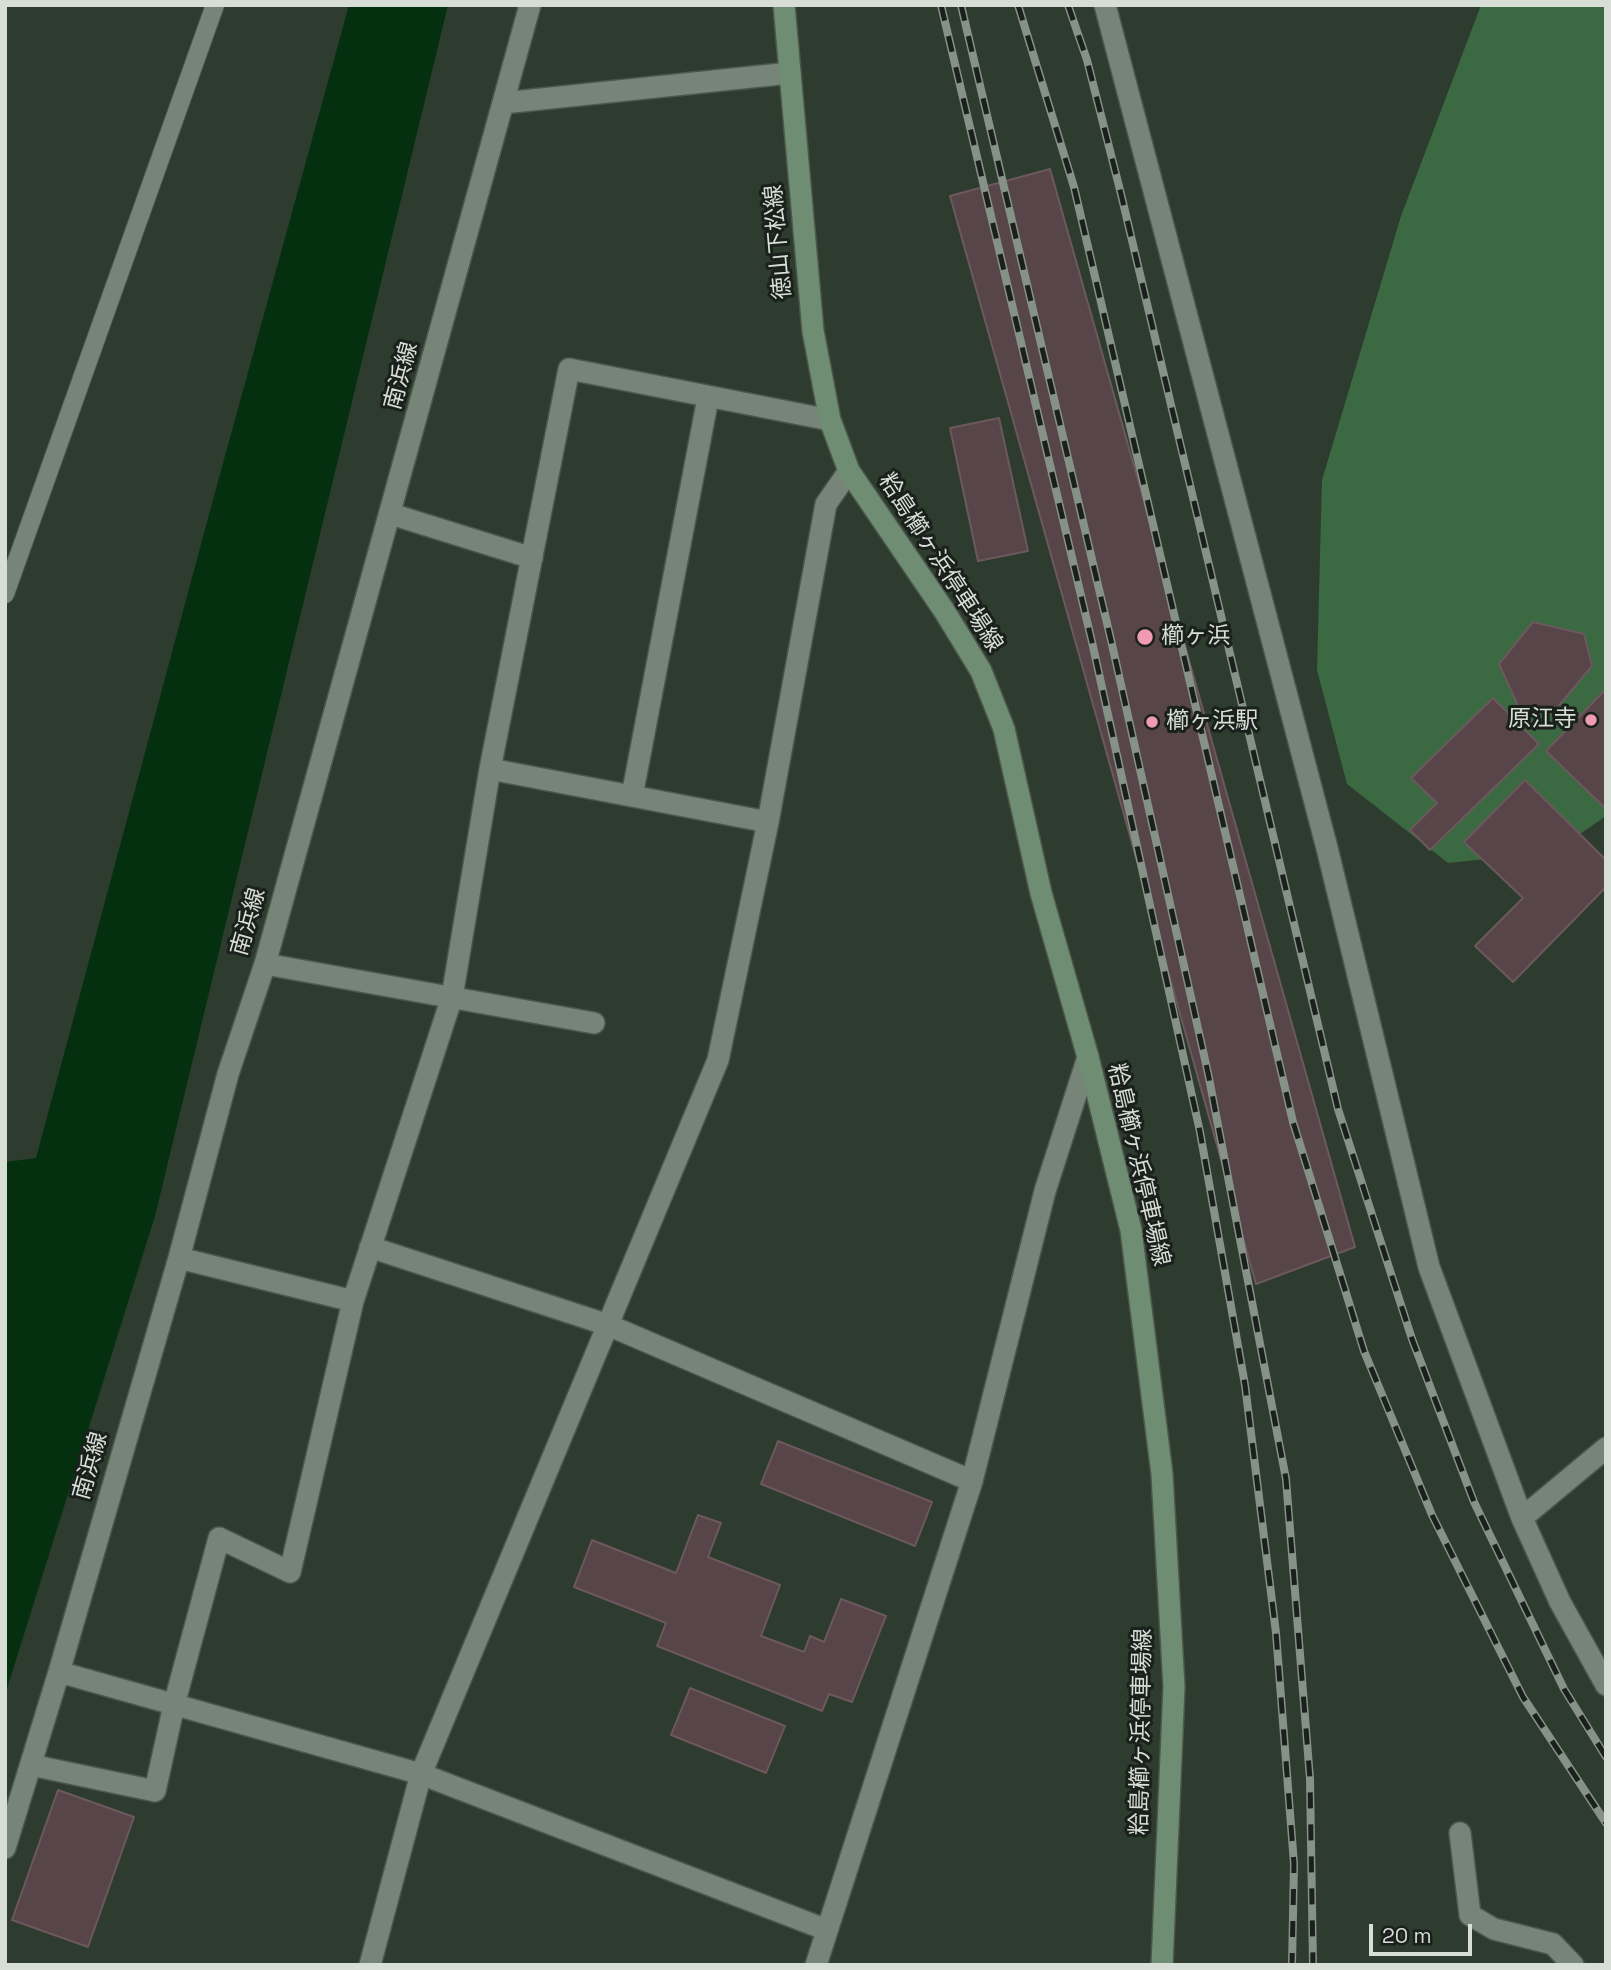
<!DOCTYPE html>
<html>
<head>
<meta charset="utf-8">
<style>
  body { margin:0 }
  #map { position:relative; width:1611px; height:1970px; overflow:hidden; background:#2e3b2f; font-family:"Space Grotesk",sans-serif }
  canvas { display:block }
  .frame { position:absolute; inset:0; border:7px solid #d6ded6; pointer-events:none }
  .scale { position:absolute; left:1369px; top:1924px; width:103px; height:32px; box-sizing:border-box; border:4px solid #d6ded6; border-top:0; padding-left:9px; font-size:21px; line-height:24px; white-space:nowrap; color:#d6ded6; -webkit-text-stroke:5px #1a201b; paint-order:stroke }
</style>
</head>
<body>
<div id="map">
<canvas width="1611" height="1970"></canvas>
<div class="frame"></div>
<div class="scale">20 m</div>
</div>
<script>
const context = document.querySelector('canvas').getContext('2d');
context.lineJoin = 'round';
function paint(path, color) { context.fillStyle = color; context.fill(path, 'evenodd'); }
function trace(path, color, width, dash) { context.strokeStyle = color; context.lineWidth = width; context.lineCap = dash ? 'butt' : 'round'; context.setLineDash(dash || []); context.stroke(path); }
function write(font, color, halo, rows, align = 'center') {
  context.font = font + ' "Space Grotesk","Noto Sans JP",sans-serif'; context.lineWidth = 6; context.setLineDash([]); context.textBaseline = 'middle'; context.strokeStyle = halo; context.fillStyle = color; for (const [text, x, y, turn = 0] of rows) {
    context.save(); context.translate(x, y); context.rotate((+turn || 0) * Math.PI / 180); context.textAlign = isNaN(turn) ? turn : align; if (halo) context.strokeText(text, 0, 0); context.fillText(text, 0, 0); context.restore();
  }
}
paint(new Path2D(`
  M1481 5H1606V816L1554 852 1448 863 1347 784 1317 670 1322 480 1401 216Z`), '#3b6941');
paint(new Path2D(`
  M349 5H448L155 1216 5 1695V1162L36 1158 214 496Z`), '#053010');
const building = new Path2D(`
  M1050 169 1355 1247 1256 1284 950 196Z
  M999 418 1028 551 978 561 950 428Z
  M1533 622 1584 634 1592 666 1552 714 1520 710 1499 664Z
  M1606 689V806L1604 807 1546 751Z
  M1493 698 1539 744 1430 850 1410 830 1437 803 1411 778Z
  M1525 780 1606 860V887L1513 982 1475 946 1523 898 1464 842Z
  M778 1441 932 1502 915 1546 761 1484Z
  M698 1515 721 1523 708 1557 780 1585 761 1636 804 1652 810 1636 824 1642 841 1599 886 1616 852 1702 829 1694 822 1711 657 1646 666 1623 574 1587 592 1540 676 1573Z
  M690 1688 785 1726 766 1773 671 1735Z
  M58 1790 134 1817 88 1947 12 1920Z`);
paint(building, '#574549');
trace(building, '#6c585d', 2);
const lane = new Path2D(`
  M5 594 215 5`);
const street = new Path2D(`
  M1105 5 1327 848 1429 1267 1522 1518 1560 1602 1606 1685
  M503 103 790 73
  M391 514 532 558
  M490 769 768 822
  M632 796 708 398
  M265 964 594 1023
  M370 1247 608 1325 972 1481
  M179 1258 353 1301
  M1522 1518 1606 1448
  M59 1672 421 1774 827 1930
  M31 1765 155 1791 174 1705 219 1538 290 1572 353 1301 452 997 490 769 569 369 830 420
  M1460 1833 1470 1915 1494 1929 1553 1944 1573 1965
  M5 1848 59 1672 179 1258 228 1074 265 964 530 5
  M370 1965 421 1774 718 1060 768 822 826 504 849 471
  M816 1965 972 1481 1045 1191 1088 1057`);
const secondary = new Path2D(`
  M784 5 813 331 830 420 849 471 945 612 981 671 1004 729 1041 893 1088 1057 1131 1230 1162 1474 1174 1687 1162 1965`);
trace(lane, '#4c574c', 20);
trace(street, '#4c574c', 24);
trace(secondary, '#4c574c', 24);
trace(lane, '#768578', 18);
trace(street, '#768578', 21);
trace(secondary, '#6e8d72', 21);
const rail = new Path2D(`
  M941 5 1092 642 1200 1132 1245 1385 1276 1633 1294 1864 1292 1965
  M961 5 1111 640 1208 1073 1286 1479 1310 1779 1313 1965
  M1018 5 1074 187 1293 1122 1364 1351 1432 1515 1523 1697 1606 1823
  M1068 5 1087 60 1121 194 1338 1109 1412 1339 1474 1502 1564 1689 1606 1757`);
trace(rail, '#869187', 8);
trace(rail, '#1a201b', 5, [16]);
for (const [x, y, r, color] of [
  [1145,637,9,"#f19ab3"],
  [1591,720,7,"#f19ab3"],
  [1152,722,7,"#f19ab3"]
]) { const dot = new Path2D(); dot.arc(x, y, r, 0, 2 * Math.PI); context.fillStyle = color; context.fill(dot); trace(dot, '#1a201b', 2.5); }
write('23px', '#d6ded6', '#1a201b', [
  ["徳山下松線",779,242,-95],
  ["南浜線",402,376,-75],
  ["粭島櫛ヶ浜停車場線",940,563,57],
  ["南浜線",249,922,-74],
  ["粭島櫛ヶ浜停車場線",1138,1165,77],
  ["南浜線",91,1466,-74],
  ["粭島櫛ヶ浜停車場線",1142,1732,-89]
]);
write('23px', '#d6ded6', '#1a201b', [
  ["櫛ヶ浜",1161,637],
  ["原江寺",1577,720,"right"],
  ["櫛ヶ浜駅",1166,722]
], 'left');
</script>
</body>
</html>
